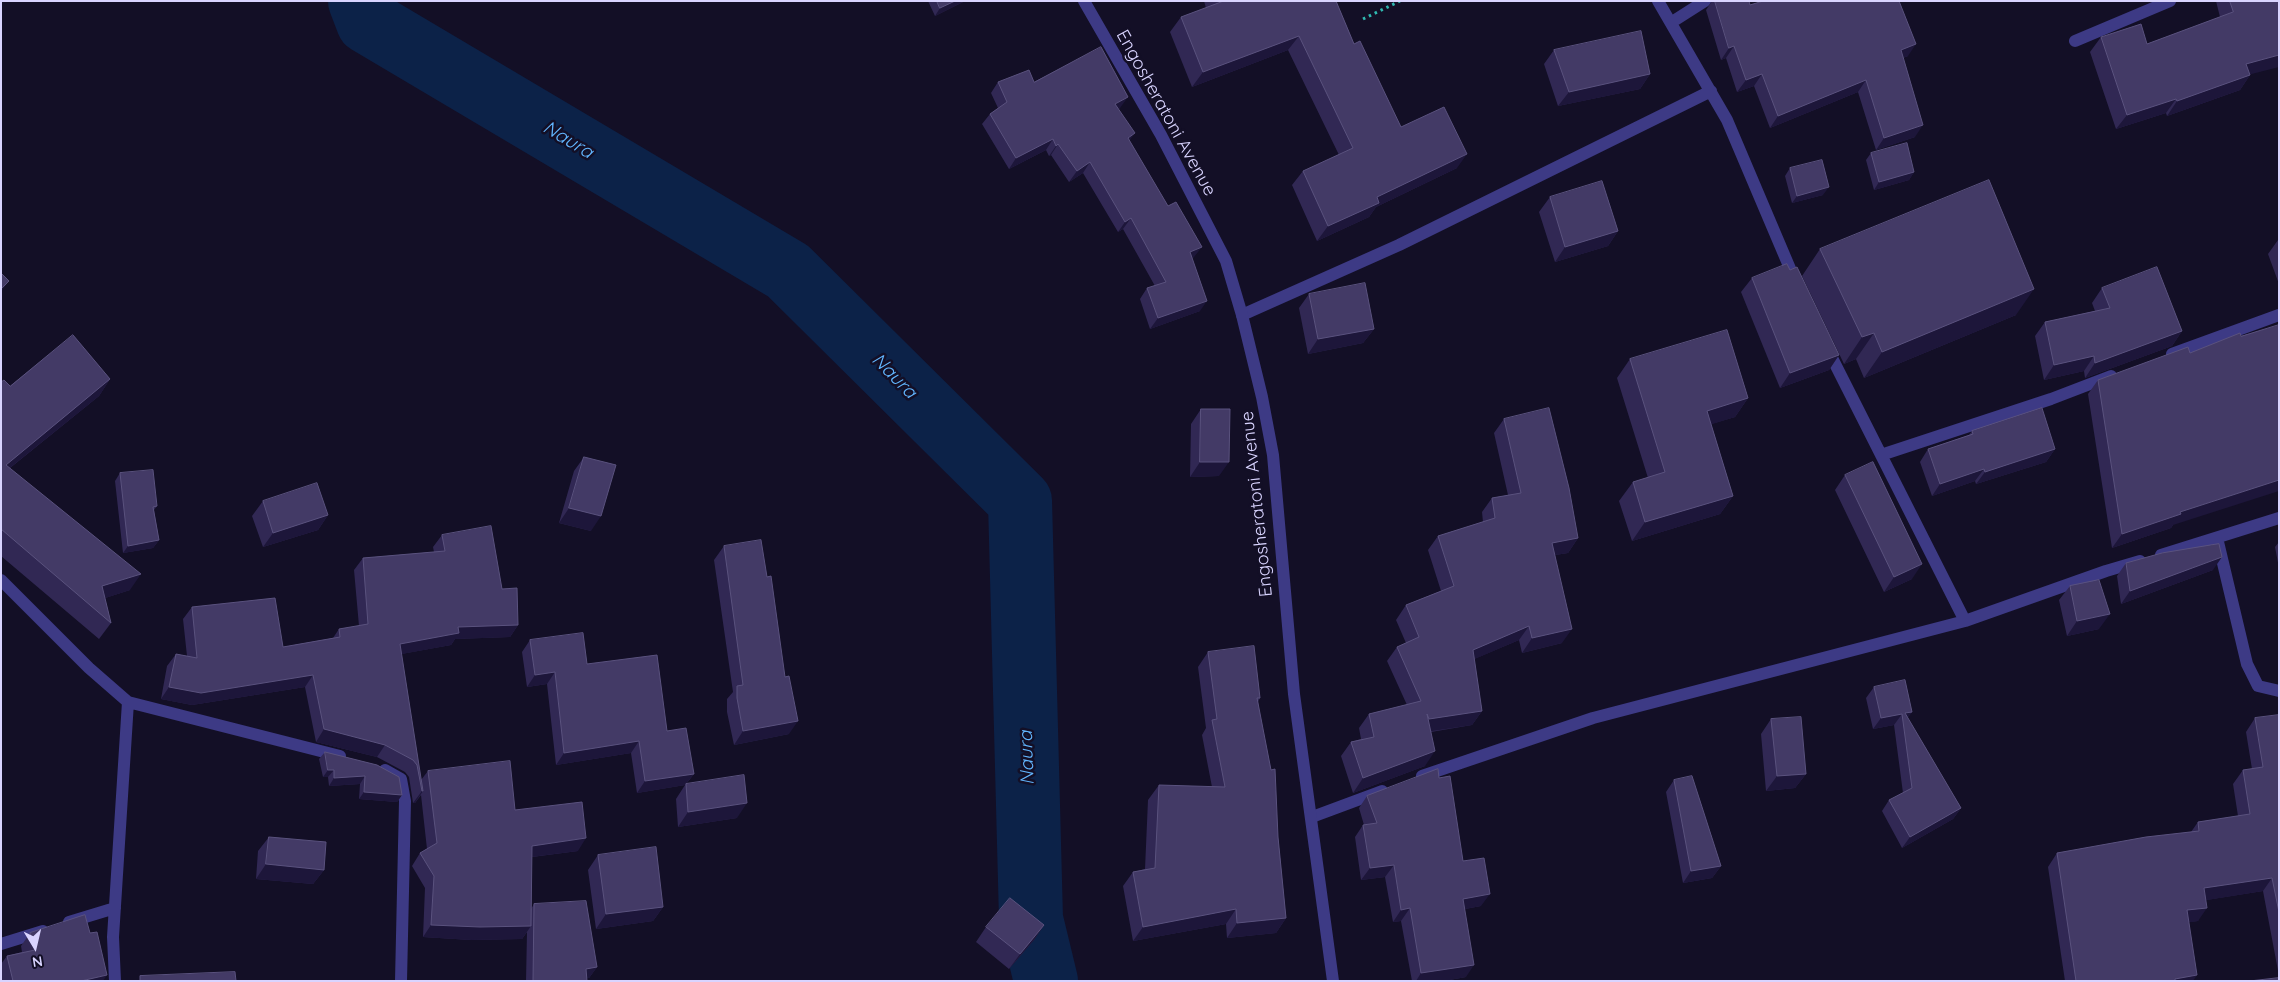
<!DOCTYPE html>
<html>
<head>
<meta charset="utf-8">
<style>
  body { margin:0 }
  #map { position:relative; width:2280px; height:982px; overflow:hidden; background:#130f26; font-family:Quicksand,sans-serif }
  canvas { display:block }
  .frame { position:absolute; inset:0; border:2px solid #d9d4ff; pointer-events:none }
  .north { position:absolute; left:10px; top:922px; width:50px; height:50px; -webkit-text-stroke:4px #130f26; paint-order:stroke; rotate:171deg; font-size:14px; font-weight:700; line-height:20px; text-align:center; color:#d9d4ff }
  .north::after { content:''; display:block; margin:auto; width:18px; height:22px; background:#d9d4ff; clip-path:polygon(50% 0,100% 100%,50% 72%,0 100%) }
</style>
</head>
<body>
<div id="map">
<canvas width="2280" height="982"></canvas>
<div class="frame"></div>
<div class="north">N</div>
</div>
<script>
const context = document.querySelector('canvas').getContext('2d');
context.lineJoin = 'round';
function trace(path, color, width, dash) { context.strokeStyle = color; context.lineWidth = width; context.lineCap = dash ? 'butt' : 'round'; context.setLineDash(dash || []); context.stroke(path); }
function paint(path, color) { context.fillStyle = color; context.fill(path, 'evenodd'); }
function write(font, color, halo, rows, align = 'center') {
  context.font = font + ' Quicksand,sans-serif'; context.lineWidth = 5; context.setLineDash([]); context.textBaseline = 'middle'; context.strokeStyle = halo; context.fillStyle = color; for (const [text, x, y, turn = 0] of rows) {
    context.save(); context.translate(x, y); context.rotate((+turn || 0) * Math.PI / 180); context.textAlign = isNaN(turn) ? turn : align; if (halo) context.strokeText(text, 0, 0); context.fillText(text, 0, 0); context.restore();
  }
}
trace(new Path2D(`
  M360 1 368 22 788 271 1020 501 1031 919 1046 981`), '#0c2248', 64);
trace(new Path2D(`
  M1363 19 1400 1`), '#2fb8b0', 3, [2.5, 4]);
trace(new Path2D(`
  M1658 1 1727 120 1797 285
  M1672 22 1705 1
  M2075 41 2170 1
  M1242 315 1399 245 1711 91
  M1826 346 1965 621
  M2172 354 2279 315
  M1881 455 2051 399 2111 376
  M2218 542 2247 664 2258 686 2279 691
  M2161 555 2279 518
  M1 580 89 668 128 702 340 756
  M385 770 401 779 405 801 401 981
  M1422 776 1593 718 1965 621 2106 571 2140 561
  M1312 817 1382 791
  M69 922 115 908
  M1 944 43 931
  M115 981 113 937 128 702`), '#3d3a85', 12);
trace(new Path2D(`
  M1084 1 1161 135 1226 261 1242 315 1262 397 1273 455 1294 694 1333 981`), '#3d3a85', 12);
paint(new Path2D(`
  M928 1H965L935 16Z
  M1204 1H1336L1354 44 1401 127 1457 168 1376 207 1369 217 1317 241 1292 185 1303 171 1339 155 1288 50 1192 87 1170 32 1181 17 1206 8Z
  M1712 1H1749L1750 5 1908 56 1903 58 1915 137 1876 150 1858 92 1770 128 1754 86 1737 92 1726 58 1721 60 1706 10Z
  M2216 1H2279L2250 75 2240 90 2167 116 2166 113 2116 129 2090 52 2101 37 2147 44 2220 17Z
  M1554 50 1650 74 1640 89 1558 106 1544 64Z
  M998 82H1034L1120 108 1118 109 1129 140 1194 257 1192 258 1200 311 1150 329 1140 299 1147 288 1155 286 1123 229 1118 232 1083 173 1069 182 1051 155 1049 156 1046 150 1009 169 982 124 990 114 998 108 991 93Z
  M1871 153 1914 172 1909 180 1874 190 1866 160Z
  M1790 168 1823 195 1792 203 1785 176Z
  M1550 197 1618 231 1608 246 1555 262 1539 212Z
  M2279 239V284L2268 254 2278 240Z
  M1820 249 2016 315 1864 378 1856 359 1844 364 1802 276Z
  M1752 278 1839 355 1829 370 1780 388 1741 292Z
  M2102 288 2182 331 2172 346 2085 378 2084 371 2044 380 2035 336 2045 322 2095 311 2092 303Z
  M1309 294 1374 329 1363 343 1308 354 1299 308Z
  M1630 359 1748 398 1735 417 1711 424 1733 496 1720 514 1632 541 1619 501 1633 482 1648 478 1617 378Z
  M110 379 99 396 10 468 130 590 105 598 111 623 99 639 1 556V382L10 386Z
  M2098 380 2173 525 2171 528 2112 548 2088 394Z
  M1201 409 1219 476 1190 477 1191 424Z
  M1504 419 1578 538 1568 553 1555 555 1562 643 1522 653 1519 640 1474 659 1482 711 1472 725 1431 732 1425 766 1353 793 1341 756 1351 742 1361 739 1359 728 1369 714 1407 705 1387 661 1397 647 1406 643 1396 620 1406 605 1441 591 1428 550 1438 536 1483 522 1482 512 1492 498 1508 495 1494 433Z
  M1972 431 2055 449 2046 462 1976 484 1975 481 1932 496 1920 462 1928 449 1969 435Z
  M584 457 591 531 559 523 574 471Z
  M120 473 157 506 154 510 159 540 153 548 123 553 115 481Z
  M1845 475 1912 579 1884 592 1835 490Z
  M263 501 328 515 318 530 263 547 252 516Z
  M442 535 502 589 518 625 510 637 455 639 451 645 401 654 421 780 428 771 515 810 578 851 532 857 531 909 534 904 597 967 589 978H587V981H526L527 932 522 939 471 940 423 937 425 888 412 866 420 853 427 849 421 795 415 803H413L409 777 405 772 377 757 316 742 305 687 192 705 161 699 167 666 176 654 187 656 183 619 192 607 283 647 333 638 339 629 359 626 354 570 363 558 434 552 433 547Z
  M2279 542V568L2275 547Z
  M724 546 789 734 734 745 727 712V699L733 692 714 560Z
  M2126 563 2213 570 2121 604 2117 576Z
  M2070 586 2099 629 2067 636 2059 600Z
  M530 640 587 664 667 731 694 774 686 784 737 818 678 827 676 799 685 785 637 793 631 753 556 765 547 684 527 687 522 652Z
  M1208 652 1260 698 1258 702 1278 837 1286 918 1276 933 1227 938 1226 924 1133 941 1123 886 1133 872 1145 869 1148 800 1159 785 1212 787 1202 735 1206 728 1198 667Z
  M1874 687 1912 712 1907 718 1961 808 1953 819 1902 848 1882 811 1889 800 1903 793 1894 725 1873 729 1866 698Z
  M2279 715V976L2263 891 2206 900 2198 921 2188 922 2193 981H2065L2048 867 2057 853 2191 832 2198 822 2238 816 2233 784 2243 770 2252 769 2246 732 2255 718Z
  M1771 719 1806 774 1795 788 1766 791 1761 734Z
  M325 752 402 795 397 802 359 799 360 784 329 786 328 777H323L319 759Z
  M1439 778 1463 861 1481 906 1465 909 1466 977 1444 981H1412L1401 921 1393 922 1385 877 1361 880 1355 837 1363 825H1364L1359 808 1367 796Z
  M1674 780 1721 866 1712 878 1683 883 1666 792Z
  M269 837 324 870 313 884 256 879 258 851Z
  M598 855 663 907 653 921 596 929 588 870Z
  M1044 925 1034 940 1009 969 976 942 986 927Z
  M30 933 103 981H1V964L7 956 22 952 21 946Z`), '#312854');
paint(new Path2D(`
  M955 1H965L935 16 940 8Z
  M1299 36 1288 50 1192 87 1203 72Z
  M1916 44 1908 56 1892 62 1901 50Z
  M1734 46 1726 58 1721 60 1729 48Z
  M2279 55V67L2236 78 2246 64Z
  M1650 74 1640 89 1558 106 1569 92Z
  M1762 74 1754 86 1737 92 1746 80Z
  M2250 75 2240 90 2167 116 2177 101Z
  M1866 80 1858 92 1770 128 1778 116Z
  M1128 97 1120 108 1107 115 1115 104Z
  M2176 99 2166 113 2116 129 2127 115Z
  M1923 125 1915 137 1876 150 1884 138Z
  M1135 133 1127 144 1128 138Z
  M1053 139 1046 150 1009 169 1016 158Z
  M1058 144 1051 155 1049 156 1056 146Z
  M1467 154 1457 168 1376 207 1369 217 1317 241 1328 226 1377 197Z
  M1090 162 1083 173 1069 182 1077 171Z
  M1914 172 1909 180 1874 190 1879 182Z
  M1829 187 1823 195 1792 203 1797 196Z
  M1131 218 1123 229 1118 232 1125 222Z
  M1618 231 1608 246 1555 262 1565 247Z
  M1202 247 1194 257 1182 263 1190 252Z
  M9 281 1 292V289Z
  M2034 289 2016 315 1864 378 1882 352Z
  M1207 301 1200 311 1150 329 1158 318Z
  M1374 329 1363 343 1308 354 1318 339Z
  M2182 331 2172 346 2085 378 2095 363Z
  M1874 333 1856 359 1844 364 1862 337Z
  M1839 355 1829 370 1780 388 1790 373Z
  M2094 356 2084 371 2044 380 2054 365Z
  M110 379 99 396 1 475 6 465Z
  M1748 398 1735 417 1693 430 1707 411Z
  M2055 449 2046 462 1976 484 1985 472Z
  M1200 462H1229L1219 476 1190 477Z
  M1984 469 1975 481 1932 496 1940 484Z
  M2279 480V491L2173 525 2171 528 2112 548 2122 534 2180 512Z
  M1733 496 1720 514 1632 541 1645 522Z
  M569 508 601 516 591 531 559 523Z
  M328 515 318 530 263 547 273 533Z
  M1578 538 1568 553 1542 557 1552 543Z
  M159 540 153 548 123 553 128 546Z
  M2222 557 2213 570 2121 604 2130 591Z
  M1922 564 1912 579 1884 592 1894 577Z
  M141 574 130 590 90 603 102 586Z
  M2110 614 2099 629 2067 636 2077 621Z
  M518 625 510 637 455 639 451 645 391 656 400 644 458 627Z
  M1529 626 1519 640 1463 664 1473 650Z
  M1572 629 1562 643 1522 653 1532 638Z
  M555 672 547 684 527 687 535 675Z
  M313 675 305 687 192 705 161 699 169 687Z
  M1482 711 1472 725 1419 733 1429 719Z
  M1912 712 1904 723 1905 713Z
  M1902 714 1894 725 1873 729 1881 718Z
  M798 721 789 734 734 745 743 731Z
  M324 729 385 745 377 757 316 742Z
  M639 741 631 753 556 765 564 753Z
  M1435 751 1425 766 1353 793 1363 778Z
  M328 770H334L328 777H323Z
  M694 774 685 785 637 793 645 781Z
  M1806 774 1795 788 1766 791 1777 776Z
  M365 776 360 784 329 786 334 778Z
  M422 791H423L415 803H413Z
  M364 792 402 795 397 802 359 799Z
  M747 803 737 818 678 827 688 812Z
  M1961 808 1953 819 1902 848 1910 837Z
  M586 838 578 851 523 858 532 846Z
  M266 864 324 870 313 884 256 879Z
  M1394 865 1385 877 1361 880 1370 868Z
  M1721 866 1712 878 1683 883 1691 871Z
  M2272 878 2263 891 2195 902 2204 888Z
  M1490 894 1481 906 1454 911 1463 899Z
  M663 907 653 921 596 929 606 914Z
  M1410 908 1401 921 1393 922 1401 910Z
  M2207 908 2198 921 2177 924 2187 910Z
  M1236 909 1226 924 1133 941 1143 927Z
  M1286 918 1276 933 1227 938 1237 923Z
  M431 925 531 926 522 939 471 940 423 937Z
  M1044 925 1034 940 1009 969 1020 954Z
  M1474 965 1466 977 1444 981H1416L1421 973Z
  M597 967 589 978 579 980 586 969Z
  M107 975 103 981H81Z
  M2197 975 2193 981H2173L2175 979Z`), '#1d163a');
const building = new Path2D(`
  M937 1H955L940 8Z
  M1220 1H1336L1354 44 1360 41 1401 127 1444 107 1467 154 1377 197 1379 203 1328 226 1303 171 1353 148 1299 36 1203 72 1181 17 1221 2Z
  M1715 1H1749L1750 5 1763 1H1899L1916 44 1901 50 1923 125 1884 138 1866 80 1778 116 1762 74 1746 80 1734 46 1729 48Z
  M2230 1H2279V55L2246 64 2250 75 2177 101 2176 99 2127 115 2101 37 2141 24 2147 44 2233 12Z
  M1641 31 1650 74 1569 92 1554 50Z
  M1101 47 1128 97 1115 104 1135 133 1128 138 1168 206 1176 202 1202 247 1190 252 1207 301 1158 318 1147 288 1166 282 1131 218 1125 222 1090 162 1077 171 1058 144 1056 146 1053 139 1016 158 990 114 1007 102 998 82 1029 70 1034 82Z
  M1907 143 1914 172 1879 182 1871 153Z
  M1822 160 1829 187 1797 196 1790 168Z
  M1989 180 2034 289 1882 352 1874 333 1862 337 1820 249Z
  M1602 181 1618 231 1565 247 1550 197Z
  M1787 264 1790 270 1797 267 1839 355 1790 373 1752 278Z
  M2157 267 2182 331 2095 363 2094 356 2054 365 2045 322 2110 308 2102 288Z
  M1 273 9 281 1 289Z
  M1365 283 1374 329 1318 339 1309 294Z
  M2279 325V480L2180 512 2181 514 2122 534 2098 380 2188 347 2190 353 2240 333 2241 336Z
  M1727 330 1748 398 1707 411 1733 496 1645 522 1633 482 1665 472 1630 359Z
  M73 335 110 379 6 465 141 574 102 586 111 623 1 529V382L4 380 10 386Z
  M1549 408 1569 488 1578 538 1552 543 1572 629 1532 638 1529 626 1473 650 1482 711 1429 719 1427 714 1435 751 1363 778 1351 742 1374 737 1369 714 1421 701 1397 647 1419 637 1406 605 1454 586 1438 536 1495 518 1492 498 1521 493 1504 419Z
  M2042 408 2055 449 1985 472 1984 469 1940 484 1928 449 1973 434 1972 431Z
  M1201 409H1230L1229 462H1200Z
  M584 457 616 465 601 516 569 508Z
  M1873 462 1922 564 1894 577 1845 475Z
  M153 470 157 506 153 507 159 540 128 546 120 473Z
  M317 483 328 515 273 533 263 501Z
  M491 526 502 589 517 588 518 625 458 627 459 633 400 644 423 791H422L417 765 413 760 385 745 324 729 313 675 201 693 169 687 176 654 197 658 192 607 275 598 283 647 340 637 339 629 368 624 363 558 445 551 442 535Z
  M761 540 767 577 771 576 785 677 789 676 798 721 743 731 737 698V686L743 685 724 546Z
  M2219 544 2222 557 2130 591 2126 563 2162 553Z
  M2099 580 2110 614 2077 621 2070 586Z
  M583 633 587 664 657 655 667 731 686 728 694 774 645 781 639 741 564 753 555 672 535 675 530 640Z
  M1254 646 1260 698H1257L1271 770 1275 769 1278 837 1286 918 1237 923 1236 909 1143 927 1133 872 1155 868 1159 785 1225 787 1212 720 1217 719 1208 652Z
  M1905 680 1912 712 1905 713 1961 808 1910 837 1889 800 1912 788 1902 714 1881 718 1874 687Z
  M2279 715V912L2272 878 2204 888 2207 908 2187 910 2197 975 2175 979V981H2076L2057 853 2146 837 2199 831 2198 822 2250 814 2243 770 2263 767 2255 718Z
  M1801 717 1806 774 1777 776 1771 719Z
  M325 752 377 765 399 777 402 795 364 792 365 776 334 778V770H328Z
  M510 761 515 810 582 802 586 838 532 846 531 926 480 927 431 925 434 876 420 853 437 843 428 771Z
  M1438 769 1439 778 1450 776 1463 861 1484 858 1490 894 1463 899 1474 965 1421 973 1410 908 1401 910 1394 865 1370 868 1363 825 1377 823 1367 796Z
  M744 775 747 803 688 812 686 784Z
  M1692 776 1721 866 1691 871 1674 780Z
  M269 837 326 842 324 870 266 864Z
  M656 847 663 907 606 914 598 855Z
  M1010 898 1044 925 1020 954 986 927Z
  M586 901 597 967 586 969 587 981H533L534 904Z
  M85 915 90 933 97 932 107 975 81 981H13L7 956 35 950 30 933Z
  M235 972 236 981H140V976Z
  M2279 978V981H2250Z`);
paint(building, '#433a66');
trace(building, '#5a527e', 1);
write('18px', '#d9d4ff', '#130f26', [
  ["Engosheratoni Avenue",1166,113,61],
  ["Engosheratoni Avenue",1257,504,-96]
]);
write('italic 19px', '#62b6ff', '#130f26', [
  ["Naura",568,140,31],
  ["Naura",894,376,45],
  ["Naura",1027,758,-92]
]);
</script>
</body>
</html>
